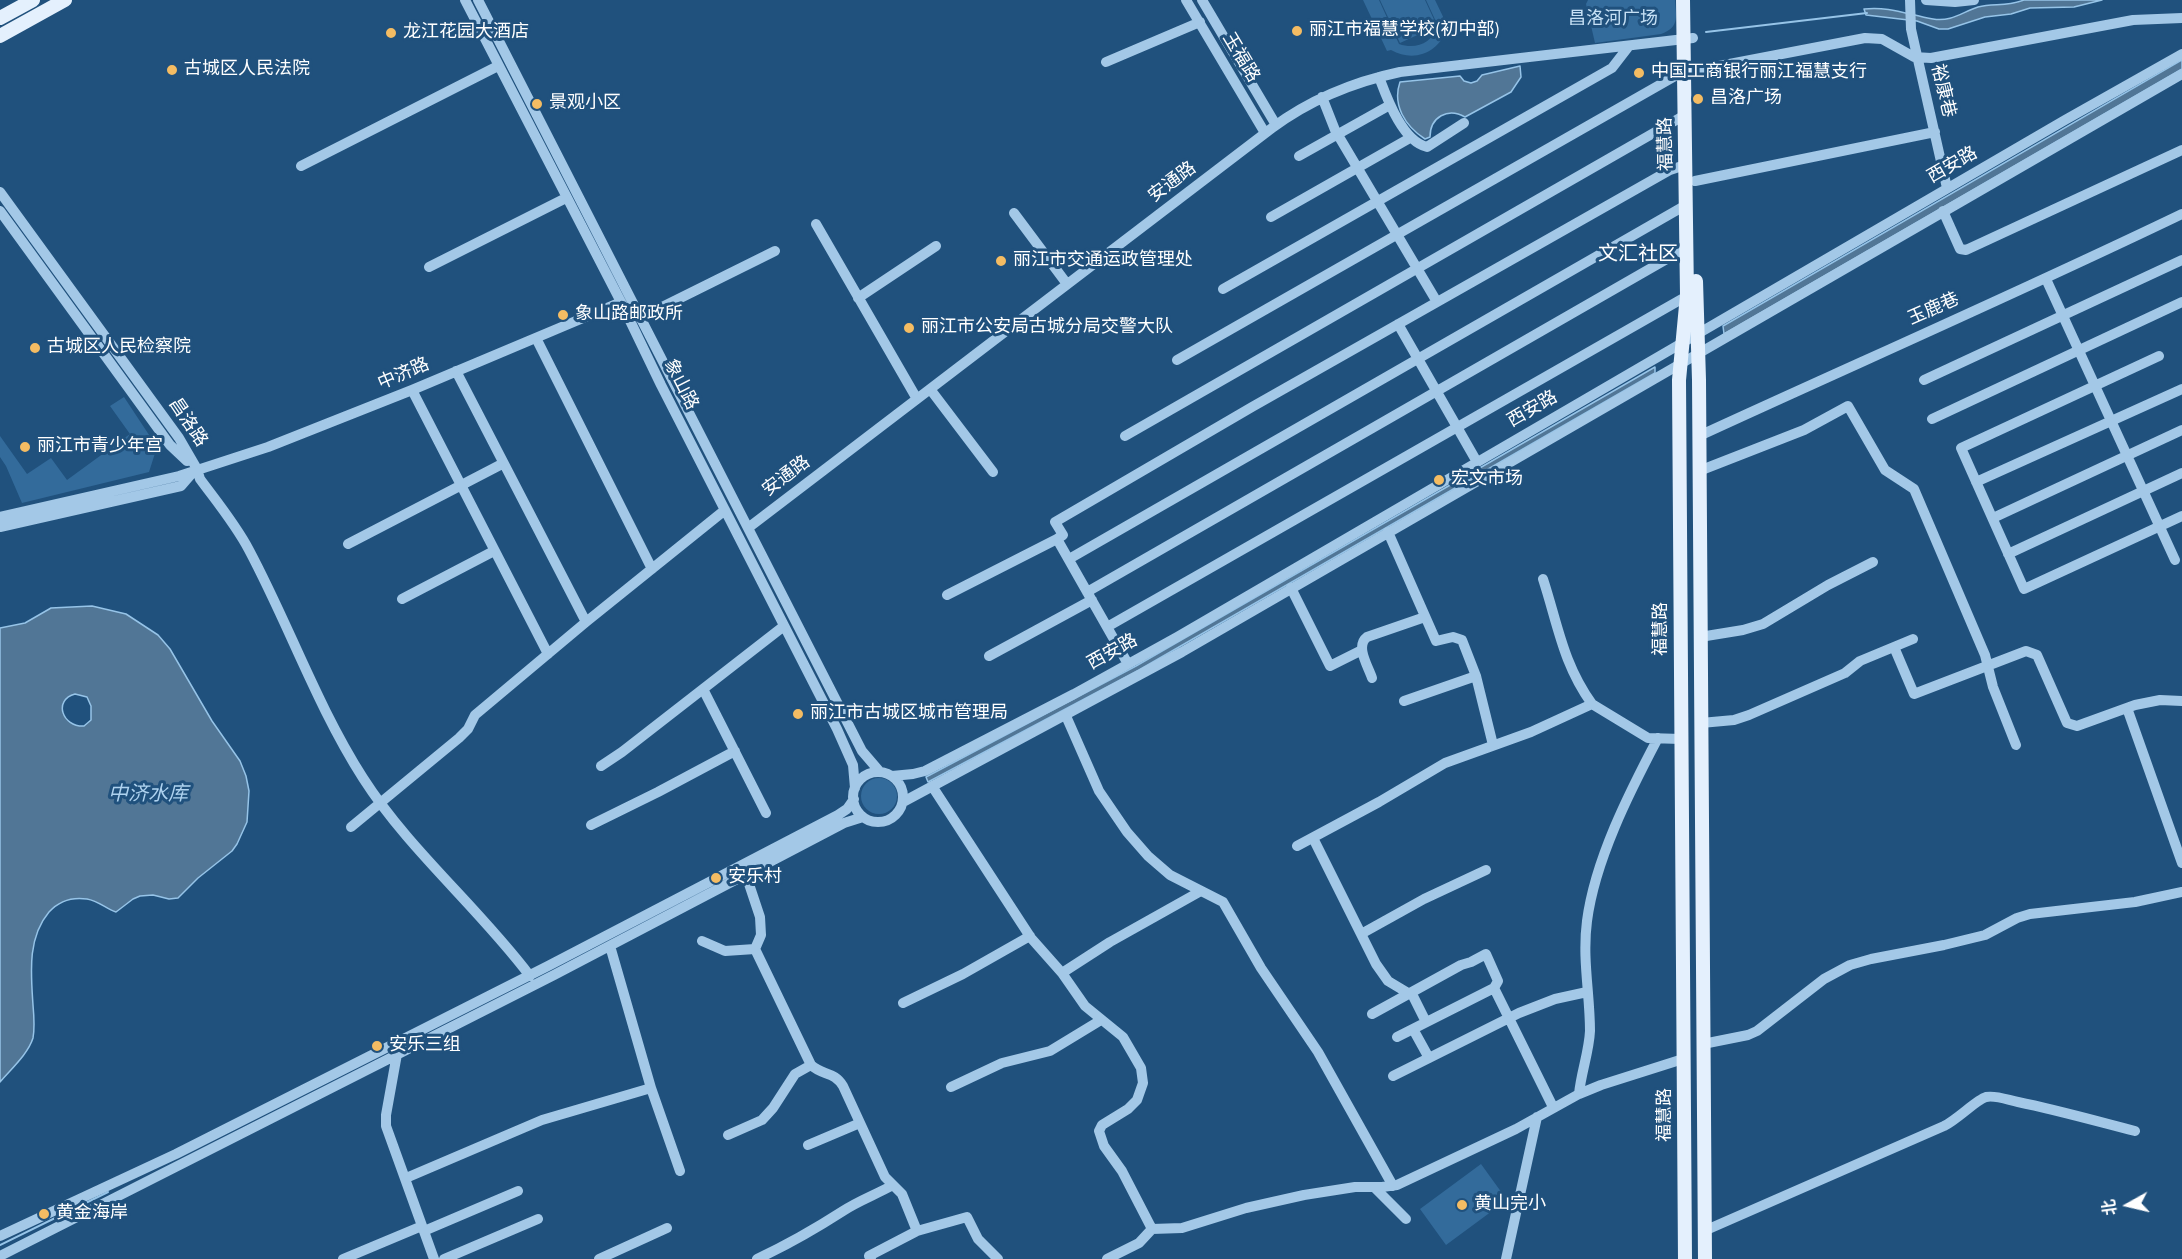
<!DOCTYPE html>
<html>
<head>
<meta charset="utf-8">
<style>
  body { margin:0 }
  #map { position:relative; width:2182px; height:1259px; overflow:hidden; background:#20517d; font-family:"Source Sans 3","Noto Sans SC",sans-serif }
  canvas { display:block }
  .north { position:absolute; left:2098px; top:1175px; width:60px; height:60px; -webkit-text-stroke:4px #20517d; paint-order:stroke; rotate:262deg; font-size:16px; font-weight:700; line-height:24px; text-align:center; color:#fff }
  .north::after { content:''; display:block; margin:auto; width:21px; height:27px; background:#fff; clip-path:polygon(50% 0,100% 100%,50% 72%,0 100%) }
</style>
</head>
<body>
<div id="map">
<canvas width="2182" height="1259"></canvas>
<div class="north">北</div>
</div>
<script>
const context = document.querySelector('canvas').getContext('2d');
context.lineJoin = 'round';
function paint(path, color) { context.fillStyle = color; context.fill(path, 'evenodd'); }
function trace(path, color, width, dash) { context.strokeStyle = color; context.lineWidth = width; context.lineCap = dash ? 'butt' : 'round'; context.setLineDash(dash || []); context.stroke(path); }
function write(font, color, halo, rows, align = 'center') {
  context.font = font + ' "Source Sans 3","Noto Sans SC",sans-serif'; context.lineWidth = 6; context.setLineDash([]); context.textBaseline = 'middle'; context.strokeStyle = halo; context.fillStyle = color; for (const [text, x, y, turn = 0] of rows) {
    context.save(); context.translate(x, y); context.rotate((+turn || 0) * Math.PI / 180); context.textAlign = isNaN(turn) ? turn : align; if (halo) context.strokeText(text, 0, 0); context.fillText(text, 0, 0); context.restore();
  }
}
paint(new Path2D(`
  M1363 0H1379L1399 44C1416 50 1432 43 1438 26L1426 0H1435L1448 27C1439 53 1414 63 1391 50L1387 51Z
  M1380 0H1425L1437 26 1400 43Z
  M1588 0H1675C1676 17 1680 27 1661 34L1595 43 1586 4Z
  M124 397 157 447 149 472 22 503 6 466 0 457V436L27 474 51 458 67 480 130 434 110 406Z
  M861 796a18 18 0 1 1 36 0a18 18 0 1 1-36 0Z
  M1481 1164 1507 1200 1446 1245 1420 1209Z`), '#336b9b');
const water = new Path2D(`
  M2024 0H2102L2074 7 2030 8 2011 14 1985 17 1948 29H1939L1917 21 1866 15 1864 9C1889 6 1909 15 1933 19 1952 22 1962 12 1978 7 1994 3 2006 7 2024 0Z
  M2182 60V69L1724 334 1723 326Z
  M1520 66 1521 77 1511 92 1465 117C1448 107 1430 117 1430 137L1425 139C1405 126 1392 105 1400 82L1460 76 1464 81 1471 83 1477 81 1482 75Z
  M1655 367V373L1139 670 928 782 926 777 1136 666Z
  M92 606 126 614 158 635 170 649 212 721 240 761 246 776 249 791 247 822 237 844 232 851 198 878 178 898 169 899 153 895 140 896 133 899 116 912C106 909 99 901 87 899 73 897 59 901 49 912 27 938 31 974 33 1005 34 1016 35 1027 33 1038 28 1054 11 1069 0 1082V628L25 623 51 608ZM75 694 87 697 91 706V720L84 726C62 727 53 700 75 694Z`);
paint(water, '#517696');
trace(water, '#96c4e8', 1.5);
trace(new Path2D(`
  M1706 32 1867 13
  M0 1245 108 1192`), '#96c4e8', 2);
trace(new Path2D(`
  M465 0 621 302 661 385 837 729 853 765 855 788
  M478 0 862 751 880 772
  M1186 0 1265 133
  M1202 0 1276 125
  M1910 0 1911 29 1947 188
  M1926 0 1955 2 1974 0
  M1106 62 1200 22
  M1693 71 1865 38 1882 39 1914 57 1931 58 2133 20 2182 18
  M1379 77C1387 98 1402 141 1427 147L1464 123
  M1322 97 1335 130 1437 302
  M1299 156 1390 105
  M301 166 498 66
  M1695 181 1935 132
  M0 192 179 438 197 469 200 479C217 502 236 525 249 550 289 625 317 706 363 778 409 850 478 907 530 976
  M0 211 170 445 187 461
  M1943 211 1960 249 1966 250 2182 150
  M1014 213 1067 284
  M1271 217 1410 138
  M816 224 917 399
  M429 267 566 198
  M2046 279 2175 560
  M1223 289 1612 68 1629 46
  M858 298 936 246
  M640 318 775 251
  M1398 324 1477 462
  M536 338 652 569
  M2159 356 1961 448 2024 589 2182 516
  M1177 360 1684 71
  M456 371 586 622
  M1924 380 2182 260
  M930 389 993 472
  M412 390 548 654
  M1932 419 2182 302
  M1125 436 1685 115
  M1699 436C1860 362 2022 291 2182 214
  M1699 471 1804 430 1848 406 1885 470 1914 489 1985 655 1993 687 2016 745
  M1976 482 2182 389
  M0 517 179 476 268 447 412 390 621 302
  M1993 518 2182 430
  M0 527 181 486 194 471
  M748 528 1272 128C1311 99 1353 82 1400 72L1693 38
  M1388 532 1436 641 1453 637 1462 640 1476 676 1493 745
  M348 544 502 464
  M2008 554 2182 473
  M1069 559 1686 205
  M1543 579C1558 625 1563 664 1592 704
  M1291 588 1330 666 1362 650
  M1087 592 1686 248
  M947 595 1057 539
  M402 599 494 551
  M1107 627 1687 296
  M1700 637 1743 630 1763 624 1828 585 1873 562
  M1894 647 1914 694 2026 651 2037 655 2067 723 2077 726 2135 705 2160 700 2182 701
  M989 656 1092 600
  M1128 664 1057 539 1063 535 1055 522 1252 407 1670 170 1685 165
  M1372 678C1368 666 1355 646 1367 637L1425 617
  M703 689 766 813
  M1404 701 1476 676
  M2127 708 2182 863
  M1066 716 1099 791 1127 832 1148 856 1170 875 1223 902 1261 968 1318 1052 1393 1186
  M1701 723 1734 720 1749 715 1845 673 1860 661 1913 639
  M601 766 622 752 784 626
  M853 797a25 25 0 1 1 50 0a25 25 0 1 1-50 0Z
  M892 776 913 774 925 771 1074 694 1177 637 2065 120 2182 54
  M932 786 1031 938 1062 973 1085 1006 1123 1037 1141 1068 1143 1083 1137 1100 1128 1109 1102 1125 1099 1131 1104 1146 1122 1171 1152 1229
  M903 802 1182 652 2182 74
  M591 825 658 792 735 751
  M351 827 459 738 468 729 475 715 586 622 725 510
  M1313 838 1376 964 1388 981 1413 996 1426 1022
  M1297 846 1379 802 1445 763 1531 732 1592 704 1648 738 1681 739
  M744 869 760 917 761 935 755 949 811 1065C823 1076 834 1071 843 1086L885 1177 902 1194 917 1231
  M1361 934 1424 899 1486 870
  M702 941 725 951 755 949
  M610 946 651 1088 680 1171
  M1062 973 1110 942 1201 891
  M903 1003 963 974 1030 936
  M1372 1014 1461 965 1471 962 1486 954 1498 981 1494 988
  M1413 1029 1429 1058
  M1397 1037 1494 988 1553 1107
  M1703 1044 1748 1035 1757 1031 1824 979 1850 965 1871 959 1944 945 1985 935 2017 918 2030 914 2135 902 2182 892
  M397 1054 386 1115V1126L434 1259
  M1393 1076 1519 1013 1555 999 1587 992
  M951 1087 1002 1063 1050 1051 1101 1020
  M1579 1094C1581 1073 1589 1052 1590 1031 1590 994 1582 959 1587 921 1595 860 1629 793 1658 738
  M728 1135 762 1120 773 1108 795 1074 811 1065
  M808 1145 860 1123
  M406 1178 542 1120 651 1088
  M1374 1187 1406 1219
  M1152 1229 1182 1228 1246 1208 1304 1195 1355 1187H1382L1397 1185 1516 1129 1579 1094 1601 1085 1683 1059
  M424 1231 518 1191
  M1704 1231 1944 1126C1958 1119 1976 1100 1986 1097 1996 1095 2008 1100 2018 1102 2057 1110 2096 1121 2135 1131
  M0 1236 176 1154 548 966 838 815 847 809 854 799
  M0 1256 554 975 844 823 863 817
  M343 1259 422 1226
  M444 1259 538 1219
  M599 1259 667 1228
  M757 1259C787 1245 815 1229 843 1211 858 1201 877 1194 893 1185
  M871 1259 869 1256 917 1231 967 1217 978 1239 998 1259
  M1107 1259 1139 1243 1152 1229
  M1506 1259 1537 1117`), '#a3c8e7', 10);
trace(new Path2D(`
  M1683 0 1687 295 1679 380 1685 1259
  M0 18 33 0
  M0 36 65 0
  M1696 281 1699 380 1705 1259`), '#e4f0fd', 14);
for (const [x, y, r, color] of [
  [1297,31,6,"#f4bc63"],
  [391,33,6,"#f4bc63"],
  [172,70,6,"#f4bc63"],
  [1639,73,6,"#f4bc63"],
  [1698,99,6,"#f4bc63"],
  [537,104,6,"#f4bc63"],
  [1001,261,6,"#f4bc63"],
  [563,315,6,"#f4bc63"],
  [909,328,6,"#f4bc63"],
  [35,348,6,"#f4bc63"],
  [25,447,6,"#f4bc63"],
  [1439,480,6,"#f4bc63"],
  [798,714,6,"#f4bc63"],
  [716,878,6,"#f4bc63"],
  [377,1046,6,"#f4bc63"],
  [1462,1205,6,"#f4bc63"],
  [44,1214,6,"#f4bc63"]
]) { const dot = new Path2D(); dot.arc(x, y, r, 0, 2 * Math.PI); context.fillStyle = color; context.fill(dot); trace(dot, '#20517d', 2); }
write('18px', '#c6e0f5', '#20517d', [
  ["昌洛河广场",1613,20]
]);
write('18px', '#fff', '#20517d', [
  ["丽江市福慧学校(初中部)",1309,31],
  ["龙江花园大酒店",403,33],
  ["古城区人民法院",184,70],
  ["中国工商银行丽江福慧支行",1651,73],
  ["昌洛广场",1710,99],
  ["景观小区",549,104],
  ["丽江市交通运政管理处",1013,261],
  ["象山路邮政所",575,315],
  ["丽江市公安局古城分局交警大队",921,328],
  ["古城区人民检察院",47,348],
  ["丽江市青少年宫",37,447],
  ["宏文市场",1451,480],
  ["丽江市古城区城市管理局",810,714],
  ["安乐村",728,878],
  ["安乐三组",389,1046],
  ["黄山完小",1474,1205],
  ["黄金海岸",56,1214]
], 'left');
write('18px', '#fff', '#20517d', [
  ["玉福路",1240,58,59],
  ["裕康巷",1942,91,77],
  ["福慧路",1667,144,-91],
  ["西安路",1953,166,-30],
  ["安通路",1173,183,-37],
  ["玉鹿巷",1934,310,-24],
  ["中济路",404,375,-23],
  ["象山路",680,385,63],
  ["西安路",1533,410,-30],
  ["昌洛路",187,423,56],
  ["安通路",787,477,-37],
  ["福慧路",1662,629,-90],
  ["西安路",1113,653,-29],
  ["福慧路",1666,1115,-90]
]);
write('20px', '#fff', '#20517d', [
  ["文汇社区",1638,256]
]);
write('italic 20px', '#aed2ef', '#20517d', [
  ["中济水库",148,796]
]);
</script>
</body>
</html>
